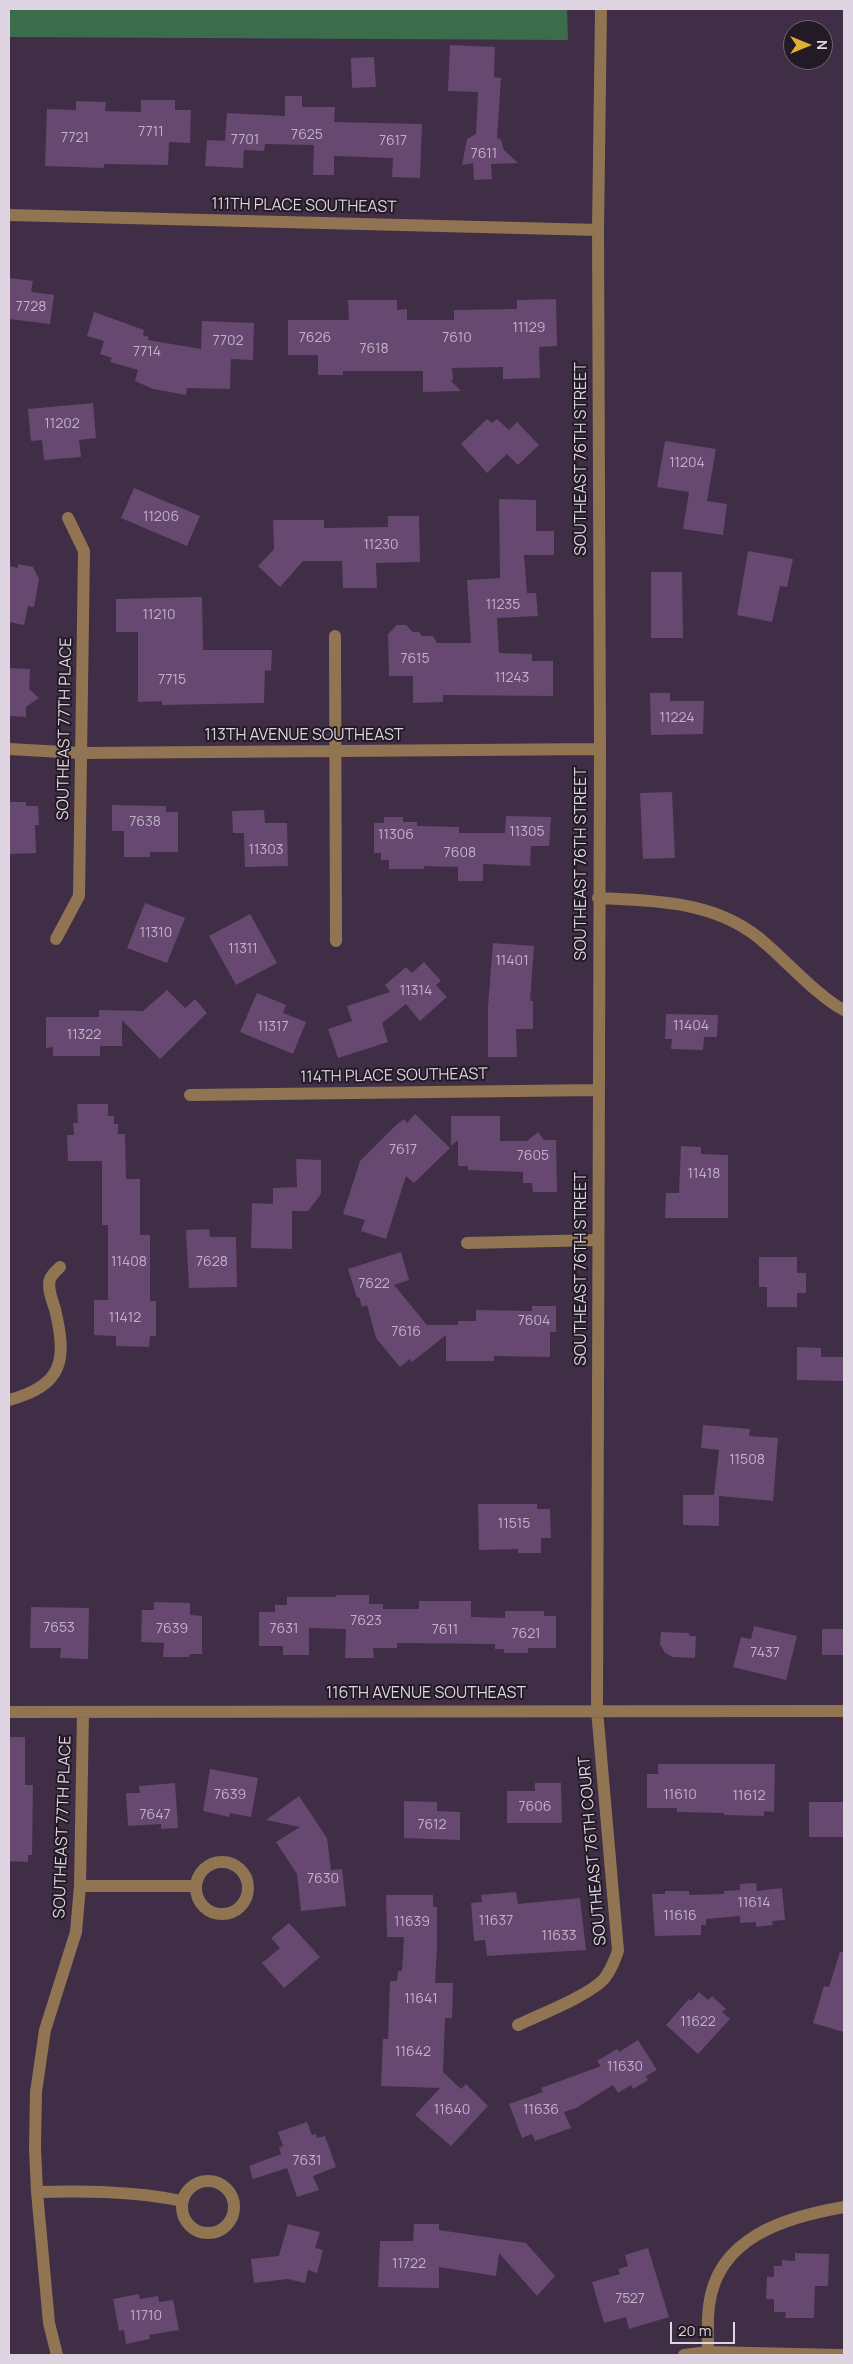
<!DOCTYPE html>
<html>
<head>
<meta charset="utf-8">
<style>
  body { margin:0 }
  #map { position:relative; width:853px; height:2364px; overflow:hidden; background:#3f2e45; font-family:Manrope,sans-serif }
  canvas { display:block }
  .frame { position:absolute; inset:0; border:10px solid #dfd4e2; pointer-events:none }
  .north { position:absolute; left:783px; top:20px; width:50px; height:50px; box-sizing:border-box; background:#221a24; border:1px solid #6e6470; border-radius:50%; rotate:90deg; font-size:14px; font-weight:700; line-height:20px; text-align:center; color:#dfd4e2 }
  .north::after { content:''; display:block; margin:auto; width:18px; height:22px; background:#deb133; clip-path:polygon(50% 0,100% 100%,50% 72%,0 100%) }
  .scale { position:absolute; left:670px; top:2322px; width:65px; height:22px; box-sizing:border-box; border:2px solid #dfd4e2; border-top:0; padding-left:6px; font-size:15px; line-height:18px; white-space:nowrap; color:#dfd4e2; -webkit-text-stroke:4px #221a24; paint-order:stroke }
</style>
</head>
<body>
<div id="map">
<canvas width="853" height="2364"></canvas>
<div class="frame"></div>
<div class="north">N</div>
<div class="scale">20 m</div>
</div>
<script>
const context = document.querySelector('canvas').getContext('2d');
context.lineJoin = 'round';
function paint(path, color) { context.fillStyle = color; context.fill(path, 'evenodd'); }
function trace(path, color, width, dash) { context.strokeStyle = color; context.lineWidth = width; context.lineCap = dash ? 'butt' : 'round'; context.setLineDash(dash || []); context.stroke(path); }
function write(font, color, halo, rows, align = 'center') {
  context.font = font + ' Manrope,sans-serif'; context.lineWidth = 4; context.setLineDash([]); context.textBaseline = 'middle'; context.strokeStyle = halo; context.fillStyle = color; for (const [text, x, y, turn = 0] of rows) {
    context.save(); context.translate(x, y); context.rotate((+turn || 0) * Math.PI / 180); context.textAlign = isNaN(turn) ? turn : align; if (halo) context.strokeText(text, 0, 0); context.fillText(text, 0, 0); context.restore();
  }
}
paint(new Path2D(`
  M9 9H567L568 40 9 37Z`), '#3b6c4c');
paint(new Path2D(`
  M450 45 495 47 494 77 501 78 497 138 501 140 504 150 518 163 491 164 492 179 474 180 473 163 462 165 467 139 476 134 478 92 448 91Z
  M374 57 376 87 352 88 351 58Z
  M285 96H302V107H335L334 122 422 124 420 178 392 177 393 158 334 156V175H313L314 145 265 144 264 151 244 150 243 168 205 166 207 140 225 141 227 113 285 116Z
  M141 100H175V110H191L190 143 169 142 168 165 104 164V168L45 166 47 109 76 110V101L106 102 105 111 141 112Z
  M9 278 33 281 31 292 54 295 50 324 9 319Z
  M556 299 557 346 539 347 540 378 503 379V367L452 368 453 380H450L461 391 423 392V371H343V375H318V355H288V320H349L348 300H397V310L407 309V320H454V310L517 309V300Z
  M94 312 144 330 143 335 149 337 148 340 201 349 202 321 254 323 253 360 231 359 230 389 187 388 186 395 153 389 135 381 138 370 110 362 112 358 100 354 104 341 87 336Z
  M93 403 96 438 79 440 81 457 44 460 42 440 31 441 28 409Z
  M487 419 492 423 497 419 509 430 517 422 539 445 518 465 507 454 487 473 461 444Z
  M665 441 716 449 707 501 727 504 723 535 683 529 689 492 657 487Z
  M134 488 200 516 187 546 121 518Z
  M499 499 536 500V531H554V555H524L527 593H536L538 616 497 618 499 653 532 654V661H553V696L443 695V702L413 703V676H389L388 634 397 625H406L413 632H419L422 636H433L437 643H471L467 580 500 578Z
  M388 516H419L420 562 376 563 377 588H343L342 561H303L280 587 258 566 274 549 273 520H324V528L388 527Z
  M748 551 793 559 787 587 780 586 772 622 737 615Z
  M18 564 33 567 39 579 34 607 28 606 24 625 9 622V566L18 568Z
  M651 572H682L683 638H651Z
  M202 597 203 650H272L271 671 265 670 264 703 162 705V701L138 702V632H116V599Z
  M9 668 30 669 29 689 39 698 26 707V717L9 716Z
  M650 693H670V701H704L703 734 651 735Z
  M672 792 675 858 643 859 640 793Z
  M9 802H26V806H38L39 825H35L36 853 9 854Z
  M112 805 166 806V812H178V852H150V857H124V831H112Z
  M264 810 265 823H287L288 866 245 867 244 833H233L232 811Z
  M506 816 551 817 549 846H531L530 866 483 864V881H458V867L424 866V869H389V860H381V853H374V823H384V817H403V822H417V826L459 827V833H505Z
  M145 903 185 918 167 963 127 948Z
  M250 914 277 963 236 985 209 936Z
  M493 943 534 946 530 1001H533V1029H516L517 1057H488V1006Z
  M424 962 441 981 436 985 447 997 420 1021 406 1004 382 1023 388 1042 338 1058 328 1029 352 1021 347 1006 390 992 385 985 406 967 412 973Z
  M167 990 185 1008 195 999 207 1013 160 1059 122 1020V1046H100V1056H53V1047L46 1048V1017H99V1010L143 1011Z
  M257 993 286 1005 283 1013 306 1022 293 1054 240 1032Z
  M666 1014 718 1015 717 1037H704L703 1050 671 1049 672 1039H665Z
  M77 1104H108V1116H114V1124H118V1134H125L126 1179H140V1235H150V1301H156V1336H150L149 1347 116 1346V1336L94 1335V1300H108V1225H102V1161H68L67 1135H74L73 1123H78Z
  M415 1114 450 1148 414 1183 406 1176 386 1239 361 1231 365 1220 343 1214 360 1161 396 1125 404 1119 407 1123Z
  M451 1116H500V1141H527L538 1132 544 1140H556L557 1192H533L532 1183H523V1172L468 1170V1166H458V1140L451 1146Z
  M681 1146 701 1147V1154L728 1155V1218H665L666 1193H679Z
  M296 1159 321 1160V1194L308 1211H292V1249L251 1248 252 1203 273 1204V1188L297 1187Z
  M209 1229 210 1237H236L237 1287 189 1288 186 1230Z
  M401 1252 409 1280 394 1285 427 1325H458V1321H476V1310L532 1311V1306H556V1332H550V1357L494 1356V1361H446V1335L412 1362 410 1359 400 1367 376 1338 367 1305 362 1307 359 1297 357 1298 348 1269Z
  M759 1257H797V1273H806V1293H797V1307H767V1287H759Z
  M797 1347 821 1348V1357H844V1381L797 1380Z
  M703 1425 750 1429 749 1436 778 1438 773 1501 719 1496V1526L683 1525V1495H714L719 1450 701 1448Z
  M478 1504H537V1509H550L551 1538H541V1553H518V1549L479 1550Z
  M336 1595H369V1604H383V1609H419V1601H471V1617L505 1618V1611H544V1616H556V1648H528V1653H504V1649H495V1644L397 1643V1648H373L374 1658H345L346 1629 309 1628V1655H283V1646H259V1612H275V1605H287V1597H336Z
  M154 1602 190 1603V1615L202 1616V1654H190L189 1657H163L164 1643 141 1642 142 1610H154Z
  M31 1607 89 1608 88 1659 60 1658 61 1648H30Z
  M754 1626 797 1636 786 1680 733 1667 741 1637 751 1639Z
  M822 1629H844V1655H822Z
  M661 1632 689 1633V1636H696L695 1658 673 1657 665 1653 660 1644Z
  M9 1737H25V1785H33L32 1855H28V1862L9 1861Z
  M658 1764H775L774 1812 764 1811V1816L724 1815V1813L677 1812V1808H647V1774H658Z
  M210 1769 258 1778 251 1817 230 1813 229 1817 203 1811Z
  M175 1783 178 1828 161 1829V1824L128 1826 126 1793H140L139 1786Z
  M535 1783H561L562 1823H507V1791H535Z
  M299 1796 327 1838 331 1870 342 1869 346 1906 301 1911 297 1874 276 1842 300 1827 266 1820Z
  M404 1801 437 1802V1811L460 1812V1840L404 1838Z
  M809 1802H844V1837H809Z
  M756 1883 757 1891 782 1888 785 1920 772 1921 773 1925 756 1927V1922L740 1923V1916L706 1919V1925H701V1935L655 1936 652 1894H665V1891H689V1895L724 1894V1891L740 1890V1884Z
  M516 1892 518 1904 580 1898 586 1950 487 1956 485 1940 474 1941 471 1903 482 1902 481 1895Z
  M386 1895H433V1907H437V1946L435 1983H453L452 2018H445L443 2072 461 2089 466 2084 488 2106 451 2146 415 2115 440 2088 381 2086 383 2039H388L390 1981H397L398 1971H402L404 1937H387Z
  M289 1923 320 1957 284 1988 262 1963 280 1948 271 1938Z
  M840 1952H844V2032L813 2023 824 1986 829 1987Z
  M699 1992 708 2000 712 1996 726 2009 722 2012 730 2019 698 2054 666 2025 689 1999 691 2001Z
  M638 2040 657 2070 646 2076 648 2080 633 2089 631 2085 618 2093 613 2085 576 2108 564 2112 571 2128 535 2141 532 2134 522 2138 509 2104 543 2092 541 2088 601 2066 597 2061 617 2049 619 2052Z
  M307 2122 312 2135 316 2134 317 2138 325 2136 336 2167 313 2176 319 2190 297 2197 287 2168 253 2179 249 2166 281 2154 279 2148 283 2146 278 2132Z
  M288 2224 320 2232 315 2248 323 2250 317 2273 308 2270 305 2283 288 2279 254 2283 251 2259 279 2256Z
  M414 2224H439V2230L526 2243 555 2276 537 2296 499 2253 496 2276 439 2267V2288L378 2287 380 2241H413Z
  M648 2248 669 2317 629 2329 626 2317 604 2323 592 2282 620 2274 618 2269 628 2266 625 2255Z
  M795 2253 829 2254 828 2286H815L814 2318H785L786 2312H774V2299H766L767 2277H774V2266H782V2260L795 2261Z
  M139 2294 140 2299 158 2296 159 2302 173 2300 179 2330 149 2335 150 2339 126 2344 124 2330 119 2331 113 2299Z`), '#674870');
trace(new Path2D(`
  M9 215 598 230
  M335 636 336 941
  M9 749 80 753 600 749
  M598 898C658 901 719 901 766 944 787 962 821 999 844 1010
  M56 939 79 896 84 551 68 518
  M190 1095 598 1090
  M467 1243 598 1240
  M9 1400C64 1385 67 1360 55 1309 52 1300 47 1288 50 1279 52 1274 57 1270 60 1267
  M9 1712 844 1711
  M196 1888a26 26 0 1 1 52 0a26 26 0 1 1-52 0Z
  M80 1886H195
  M518 2025C541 2014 588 1996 604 1979 611 1970 614 1962 618 1951L597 1710 600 749 598 230 601 9
  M182 2207a26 26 0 1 1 52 0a26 26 0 1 1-52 0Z
  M37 2192C86 2191 134 2191 182 2201
  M708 2352C708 2337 707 2321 709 2306 717 2237 786 2217 844 2207
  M57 2355 49 2323 37 2192 35 2148 36 2092 45 2030 76 1932 80 1886 83 1712
  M684 2355 708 2352 842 2355`), '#917452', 12);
write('14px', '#c1b1c6', null, [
  ["7711",151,132],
  ["7625",307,135],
  ["7721",75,138],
  ["7701",245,140],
  ["7617",393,141],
  ["7611",484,154],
  ["7728",31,307],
  ["11129",529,328],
  ["7626",315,338],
  ["7610",457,338],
  ["7702",228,341],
  ["7618",374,349],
  ["7714",147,352],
  ["11202",62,424],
  ["11204",687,463],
  ["11206",161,517],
  ["11230",381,545],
  ["11235",503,605],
  ["11210",159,615],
  ["7615",415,659],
  ["11243",512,678],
  ["7715",172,680],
  ["11224",677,718],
  ["7638",145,822],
  ["11305",527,832],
  ["11306",396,835],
  ["11303",266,850],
  ["7608",460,853],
  ["11310",156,933],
  ["11311",243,949],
  ["11401",512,961],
  ["11314",416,991],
  ["11404",691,1026],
  ["11317",273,1027],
  ["11322",84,1035],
  ["7617",403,1150],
  ["7605",533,1156],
  ["11418",704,1174],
  ["11408",129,1262],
  ["7628",212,1262],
  ["7622",374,1284],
  ["11412",125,1318],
  ["7604",534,1321],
  ["7616",406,1332],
  ["11508",747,1460],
  ["11515",514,1524],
  ["7623",366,1621],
  ["7653",59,1628],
  ["7639",172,1629],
  ["7631",284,1629],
  ["7611",445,1630],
  ["7621",526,1634],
  ["7437",765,1653],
  ["7639",230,1795],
  ["11610",680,1795],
  ["11612",749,1796],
  ["7606",535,1807],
  ["7647",155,1815],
  ["7612",432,1825],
  ["7630",323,1879],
  ["11614",754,1903],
  ["11616",680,1916],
  ["11637",496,1921],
  ["11639",412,1922],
  ["11633",559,1936],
  ["11641",421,1999],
  ["11622",698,2022],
  ["11642",413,2052],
  ["11630",625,2067],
  ["11640",452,2110],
  ["11636",541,2110],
  ["7631",307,2161],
  ["11722",409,2264],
  ["7527",630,2299],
  ["11710",146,2316]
]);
write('16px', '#dfd4e2', '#221a24', [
  ["111TH PLACE SOUTHEAST",304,206,1],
  ["SOUTHEAST 76TH STREET",582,459,-90],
  ["SOUTHEAST 77TH PLACE",65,729,-89],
  ["113TH AVENUE SOUTHEAST",304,736],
  ["SOUTHEAST 76TH STREET",582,864,-90],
  ["114TH PLACE SOUTHEAST",394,1076,-1],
  ["SOUTHEAST 76TH STREET",582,1269,-90],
  ["116TH AVENUE SOUTHEAST",426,1694],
  ["SOUTHEAST 77TH PLACE",63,1827,-88],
  ["SOUTHEAST 76TH COURT",593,1851,-95]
]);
</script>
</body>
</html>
